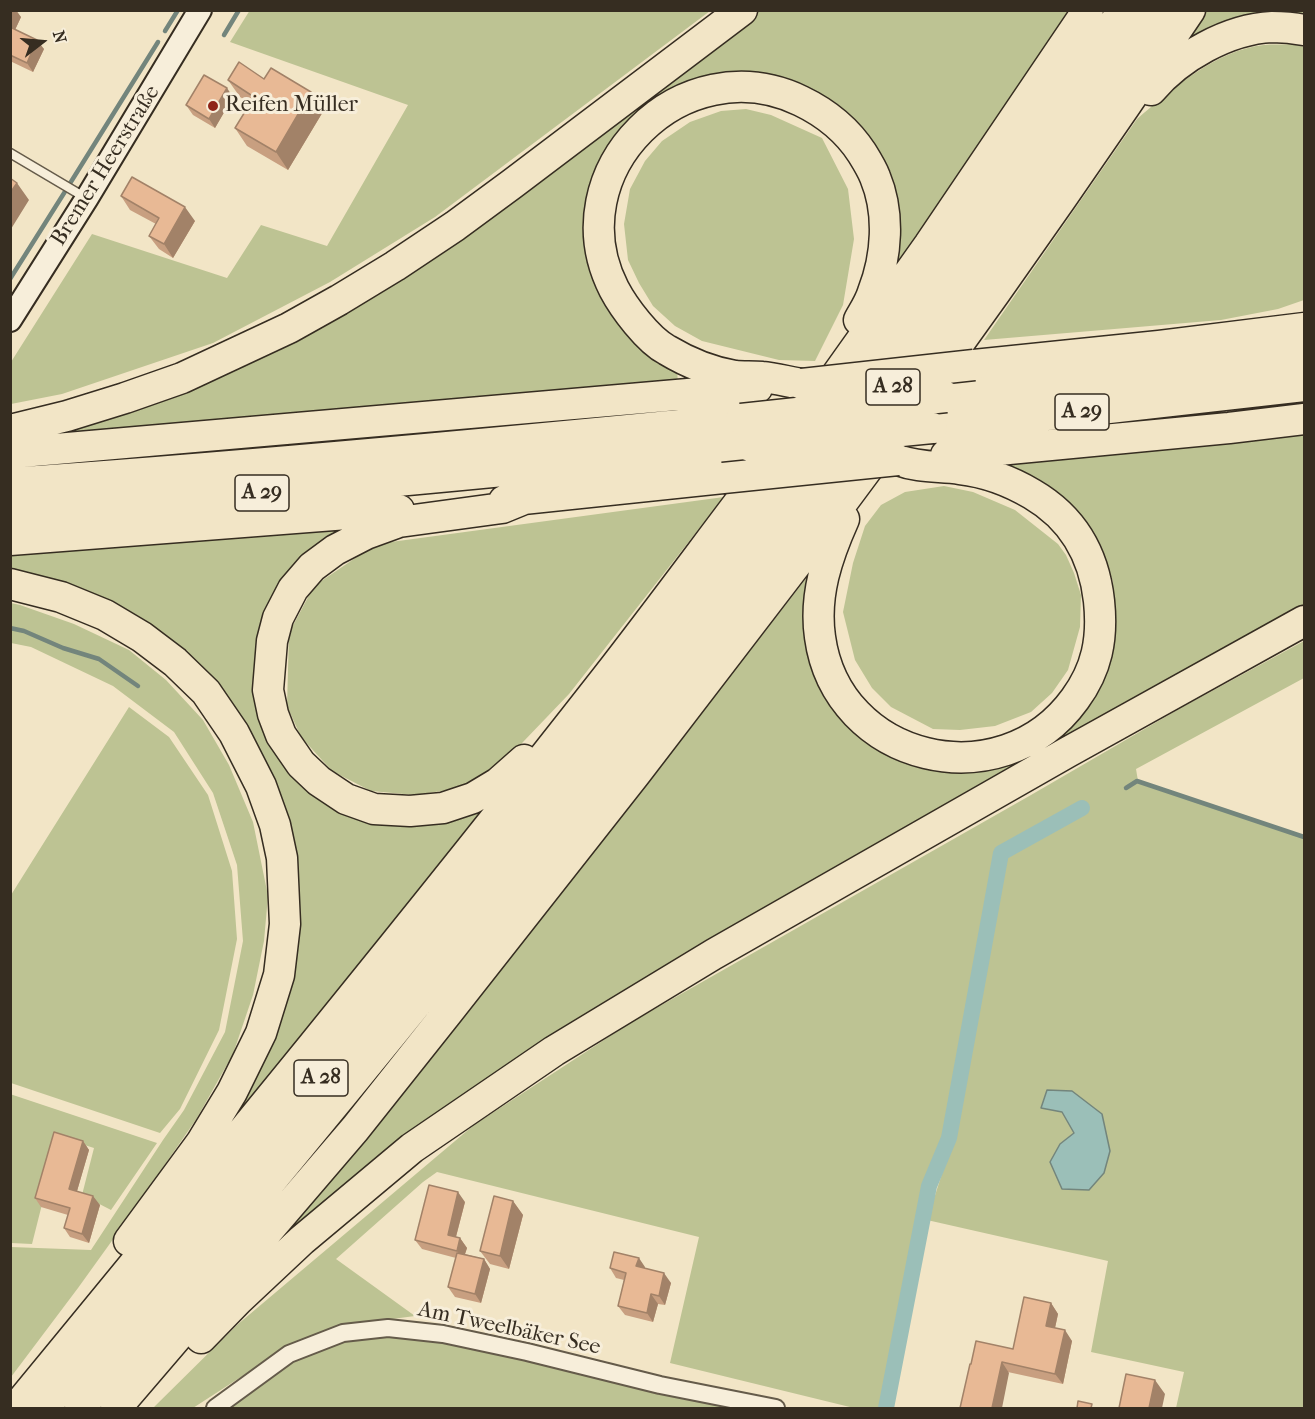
<!DOCTYPE html>
<html>
<head>
<meta charset="utf-8">
<style>
  body { margin:0 }
  #map { position:relative; width:1315px; height:1419px; overflow:hidden; background:#f2e5c6; font-family:"IM FELL French Canon",serif }
  canvas { display:block }
  .frame { position:absolute; inset:0; border:12px solid #362d21; pointer-events:none }
  .north { position:absolute; left:12px; top:12px; width:60px; height:60px; -webkit-text-stroke:4px #f7eeda; paint-order:stroke; rotate:74deg; font-size:16px; font-weight:700; line-height:24px; text-align:center; color:#362d21 }
  .north::after { content:''; display:block; margin:auto; width:21px; height:27px; background:#362d21; clip-path:polygon(50% 0,100% 100%,50% 72%,0 100%) }
</style>
</head>
<body>
<div id="map">
<canvas width="1315" height="1419"></canvas>
<div class="frame"></div>
<div class="north">N</div>
</div>
<script>
const context = document.querySelector('canvas').getContext('2d');
context.lineJoin = 'round';
function paint(path, color) { context.fillStyle = color; context.fill(path, 'evenodd'); }
function trace(path, color, width, dash) { context.strokeStyle = color; context.lineWidth = width; context.lineCap = dash ? 'butt' : 'round'; context.setLineDash(dash || []); context.stroke(path); }
function write(font, color, halo, rows, align = 'center') {
  context.font = font + ' "IM FELL French Canon",serif'; context.lineWidth = 6; context.setLineDash([]); context.textBaseline = 'middle'; context.strokeStyle = halo; context.fillStyle = color; for (const [text, x, y, turn = 0] of rows) {
    context.save(); context.translate(x, y); context.rotate((+turn || 0) * Math.PI / 180); context.textAlign = isNaN(turn) ? turn : align; if (halo) context.strokeText(text, 0, 0); context.fillText(text, 0, 0); context.restore();
  }
}
paint(new Path2D(`
  M250 10 710 11 435 217 330 282 213 343 62 394 11 404V362L92 234 227 278 261 225 327 246 408 105 230 42Z
  M759 11H1074L915 243 889 275 896 236 832 106 664 99 590 247 677 367 678 386 11 442 159 395 632 105Z
  M1206 11H1304V22L1179 56Z
  M1292 44 1304 47V300L1278 309 1221 320 984 340 1137 119C1172 89 1216 50 1264 45 1273 44 1282 45 1292 44Z
  M746 109 771 115 822 138 848 189 854 239 843 305 815 361 779 360 702 341 675 326 653 306 639 283 628 260 624 224 630 189 645 161 662 141 690 122 721 111Z
  M1304 431V612L707 947 234 1295 411 1079 470 1010 811 572 822 672 946 767 1094 695 1114 646 1113 581 1090 528 1053 495 1004 466 1040 461Z
  M944 486 973 492 1015 510 1058 544 1066 555 1074 573 1081 595 1080 627 1068 670 1052 693 1031 712 995 726 960 730 933 729 891 707 872 688 855 660 843 612 853 563 865 526 881 505 905 492Z
  M724 497 569 694 500 766 461 788 415 795 371 791 332 771 301 737 287 706 289 633 314 586 376 544Z
  M347 530 306 561 261 691 342 807 498 795 199 1163 251 1074 293 887 212 686 11 578V555Z
  M11 603 20 605 74 624 129 650 166 680 203 720 229 765 253 822 268 896 264 941 253 995 233 1054 197 1118 124 1224 78 1288 11 1377V1247L91 1250 163 1140 184 1110 225 1032 243 941 237 865 213 793 174 732 113 686 31 647 11 643Z
  M1304 641V678L1136 769 1138 781 1304 838V1408H1176L1184 1372 1091 1352 1108 1261 927 1220 950 1149 941 1145 924 1183 883 1408H854L670 1363 699 1237 437 1172 423 1182 336 1259 415 1316 339 1326 284 1349 193 1408H153L237 1325 474 1125 630 1023 1031 795 1179 709ZM1062 1112 1104 1173 1062 1189 1051 1162 1060 1144 1074 1133Z
  M129 707 169 737 208 795 232 871 237 939 219 1030 180 1109 160 1133 11 1083V895Z
  M10 1094 157 1143 111 1210 82 1195 94 1148 59 1137 32 1244 11 1243Z
  M389 1336 441 1341 739 1408H229L292 1359 344 1341Z`), '#bdc393');
const water = new Path2D(`
  M1047 1090 1072 1091 1102 1114 1110 1151 1104 1173 1089 1190 1062 1189 1050 1162 1060 1144 1074 1133 1062 1112 1041 1108Z`);
paint(water, '#9bbfb8');
trace(water, '#73857c', 1.5);
trace(new Path2D(`
  M165 31 178 10
  M224 35 239 10
  M69 185 158 42
  M10 279 66 190
  M10 628 24 631 63 648 99 659 138 686
  M1126 788 1137 781 1304 837`), '#73857c', 4.5);
trace(new Path2D(`
  M886 1408 929 1186 949 1138 1001 853 1082 808`), '#9bbfb8', 16);
const lane = new Path2D(`
  M10 153 86 198`);
const street = new Path2D(`
  M215 1408 289 1354 343 1333 388 1328 443 1334 527 1352 660 1385 776 1408`);
const secondary = new Path2D(`
  M10 320 87 198 200 10`);
const highway = new Path2D(`
  M1151 90C1179 57 1228 29 1272 27 1283 27 1294 28 1304 30
  M974 365 1159 346 1304 328
  M802 384C789 382 775 378 762 377 753 376 744 377 735 376 711 372 687 362 667 350 648 340 624 308 614 289 554 171 683 44 801 101 826 113 847 130 862 153 867 161 872 169 875 177 890 213 887 256 873 292 870 302 864 311 859 320
  M929 385C1018 262 1105 137 1190 10
  M891 389C983 265 1071 139 1156 10
  M857 392C950 268 1037 140 1123 10
  M821 397 929 245 1088 10
  M946 397 1304 356
  M932 428 1304 386
  M10 430 67 416 125 398 182 378 289 328 339 300 395 266 455 226 512 184 742 10
  M10 453 757 388
  M946 455 1229 428 1304 419
  M10 483C254 466 498 443 741 419
  M524 499 502 508 399 522 366 534 335 550 312 567 293 589 278 618 272 641 268 690 273 714 281 735 301 764 319 781 346 799 374 809 410 811 443 808 473 798 498 783 524 760
  M504 501 723 478
  M10 513C257 495 504 472 750 446
  M844 519C827 557 814 595 820 637 837 762 1001 801 1075 699 1097 669 1103 639 1099 601 1094 555 1073 518 1032 494 1010 481 986 472 960 469 938 466 919 468 898 460
  M10 540 399 510
  M10 584 61 597 105 615 142 637 175 662 206 692 234 733 261 786 275 825 282 858 285 924 279 975 261 1033 232 1092 201 1143 129 1241
  M201 1338 238 1300 302 1240 412 1148 554 1051 714 954 1068 752 1304 621
  M16 1408C215 1166 414 924 607 677 663 605 717 531 773 458
  M44 1408C308 1098 568 783 810 454
  M80 1408C345 1097 603 779 847 449
  M116 1408 355 1129 448 1012 636 773 807 550 885 445`);
trace(lane, '#655b4a', 11);
trace(street, '#655b4a', 20);
trace(secondary, '#362d21', 26);
trace(highway, '#362d21', 33);
trace(lane, '#f7eeda', 8);
trace(street, '#f7eeda', 16);
trace(secondary, '#f7eeda', 22);
trace(highway, '#f2e5c6', 30);
const highwayBridge = new Path2D(`
  M802 384 974 365
  M741 419 946 397
  M750 446 932 428
  M723 478 898 460`);
trace(highwayBridge, '#362d21', 33, []);
trace(highwayBridge, '#f2e5c6', 30);
paint(new Path2D(`
  M10 10 21 17 15 30 44 49 33 72 10 61Z
  M264 79 324 110 288 170 247 146 235 128 250 103 240 97 228 80Z
  M233 97 215 128 193 115 186 105Z
  M121 196 195 221 173 258 159 249 149 236 156 224 130 210Z
  M83 1141 89 1150 77 1191 100 1205 89 1243 70 1237 64 1228 68 1215 41 1207 35 1198Z
  M513 1201 523 1215 509 1269 490 1264 480 1251Z
  M465 1202 456 1237 460 1238 467 1248 465 1254 484 1259 490 1269 481 1303 455 1297 448 1287 456 1258 422 1249 415 1240Z
  M645 1267V1268L671 1283 665 1305 658 1304 653 1322 625 1315 618 1306 624 1280 616 1278 610 1268Z
  M1051 1303 1058 1314 1055 1328 1072 1341 1063 1384 971 1364 1013 1349Z`), '#c89f80');
paint(new Path2D(`
  M13 10H16L21 17 14 32 10 27V17Z
  M37 40 44 49 33 72 27 63Z
  M227 88 233 97 215 128 209 119Z
  M311 92 324 110 288 170 276 152Z
  M17 183 29 200 11 229 10 193Z
  M185 207 195 221 173 258 164 244Z
  M83 1141 89 1150 75 1198 69 1189Z
  M458 1192 465 1202 454 1244 448 1235Z
  M93 1196 100 1205 89 1243 82 1234Z
  M513 1201 523 1215 509 1269 500 1256Z
  M460 1238 467 1248 463 1260 457 1251Z
  M639 1258 645 1267 643 1275 636 1266Z
  M484 1259 490 1269 481 1303 475 1294Z
  M664 1273 671 1283 665 1305 659 1296Z
  M651 1294 658 1304 653 1322 647 1313Z
  M1051 1303 1058 1314 1053 1337 1046 1326Z
  M1065 1330 1072 1341 1063 1384 1055 1374Z
  M1002 1362 1009 1373 1002 1408H992Z
  M1155 1380 1165 1394 1162 1408H1149Z`), '#a28268');
const building = new Path2D(`
  M10 27 37 40 27 63 10 55Z
  M239 62 264 79 271 68 311 92 276 152 235 128 254 97 228 80Z
  M204 75 227 88 209 119 186 105Z
  M132 177 185 207 164 244 149 236 159 218 121 196Z
  M10 178 17 183 10 193Z
  M54 1132 83 1141 69 1189 93 1196 82 1234 64 1228 70 1208 35 1198Z
  M429 1185 458 1192 448 1235 460 1238 457 1251 415 1240Z
  M494 1196 513 1201 500 1256 480 1251Z
  M614 1252 639 1258 636 1266 664 1273 659 1296 651 1294 647 1313 618 1306 626 1273 610 1268Z
  M457 1253 484 1259 475 1294 448 1287Z
  M1024 1297 1051 1303 1046 1326 1065 1330 1055 1374 1002 1362 992 1408H960L970 1364H971L976 1341 1013 1349Z
  M1126 1374 1155 1380 1149 1408H1119Z
  M1078 1401 1092 1404 1091 1408H1077Z`);
paint(building, '#e8b995');
trace(building, '#a28268', 1.5);
for (const [x, y, r, color] of [
  [213,106,6,"#8f2418"]
]) { const dot = new Path2D(); dot.arc(x, y, r, 0, 2 * Math.PI); context.fillStyle = color; context.fill(dot); trace(dot, '#f7eeda', 2); }
for (const [x, y, w] of [
  [893,387,54],
  [1082,412,54],
  [262,493,54],
  [321,1078,54]
]) { const box = new Path2D(); box.roundRect(x - w / 2, y - 18, w, 36, 4.5); context.fillStyle = '#f7eeda'; context.fill(box); trace(box, '#362d21', 1.5); }
write('bold 21px', '#362d21', null, [
  ["A 28",893,387],
  ["A 29",1082,412],
  ["A 29",262,493],
  ["A 28",321,1078]
]);
write('22px', '#362d21', '#f7eeda', [
  ["Reifen Müller",225,106]
], 'left');
write('22px', '#362d21', '#f7eeda', [
  ["Bremer Heerstraße",106,166,-58],
  ["Am Tweelbäker See",509,1329,12]
]);
</script>
</body>
</html>
